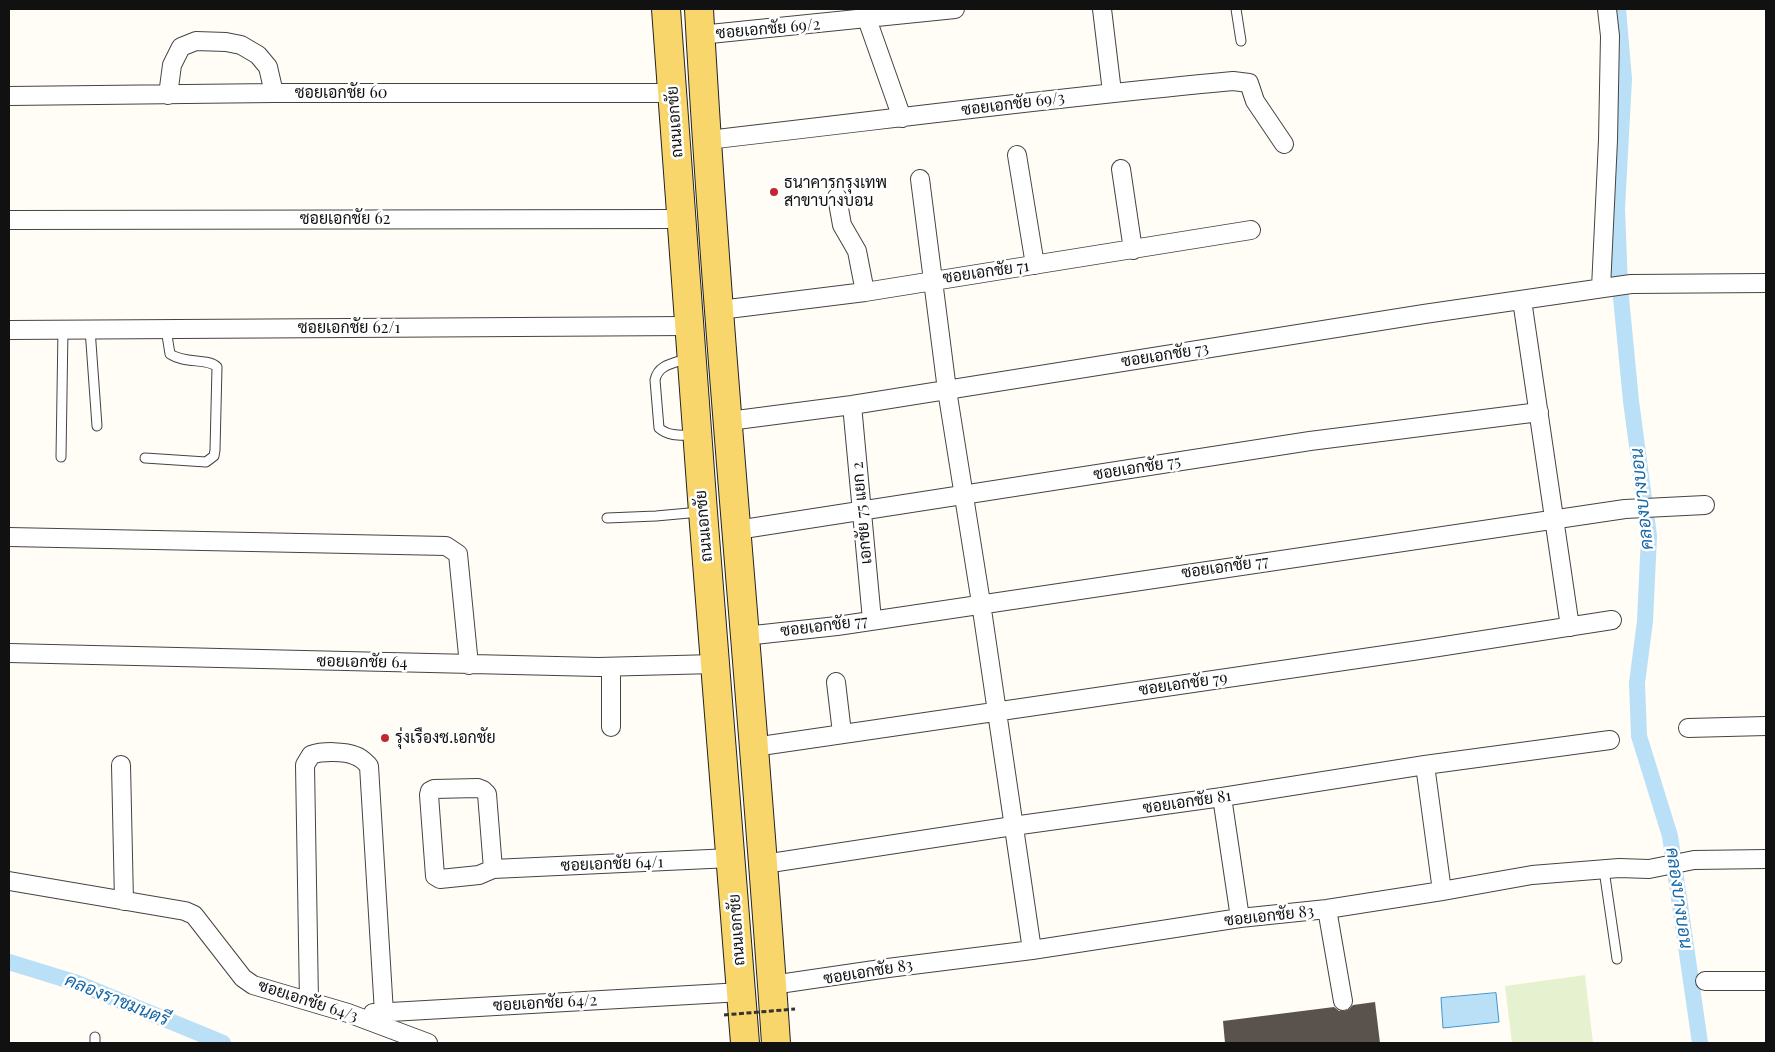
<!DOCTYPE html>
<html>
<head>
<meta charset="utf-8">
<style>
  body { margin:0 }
  #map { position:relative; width:1775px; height:1052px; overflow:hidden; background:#fffdf5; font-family:"Playfair Display",serif }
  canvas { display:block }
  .frame { position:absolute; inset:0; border:10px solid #111; pointer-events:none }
</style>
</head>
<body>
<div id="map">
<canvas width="1775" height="1052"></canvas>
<div class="frame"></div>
</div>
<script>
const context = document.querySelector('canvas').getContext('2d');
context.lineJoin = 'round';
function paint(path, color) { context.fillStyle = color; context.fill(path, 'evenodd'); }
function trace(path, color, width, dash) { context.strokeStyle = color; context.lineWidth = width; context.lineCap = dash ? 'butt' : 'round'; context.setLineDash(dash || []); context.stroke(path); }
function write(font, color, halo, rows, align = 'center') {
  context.font = font + ' "Playfair Display",Sarabun,serif'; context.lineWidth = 5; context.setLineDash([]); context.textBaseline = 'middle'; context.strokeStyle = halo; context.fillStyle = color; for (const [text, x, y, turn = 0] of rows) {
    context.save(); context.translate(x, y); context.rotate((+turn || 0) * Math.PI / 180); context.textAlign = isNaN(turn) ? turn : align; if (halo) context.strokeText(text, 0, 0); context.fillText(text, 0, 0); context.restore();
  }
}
paint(new Path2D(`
  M1585 975 1593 1043H1512L1505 986Z`), '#e6f2cf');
const water = new Path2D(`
  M1496 993 1499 1022 1443 1028 1441 998Z`);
paint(water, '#b9e0f7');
trace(water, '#3f96cf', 1);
trace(new Path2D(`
  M1618 9 1624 79 1617 208 1620 287 1631 401 1649 536 1645 621 1637 683 1639 736 1670 836 1700 1043
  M9 962 77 983 223 1043`), '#b9e0f7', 16);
paint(new Path2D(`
  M1375 1002 1380 1043H1225L1223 1021 1334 1007 1339 1011H1344L1349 1009 1353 1005Z`), '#5a524d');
const service = new Path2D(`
  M1236 9 1241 41
  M90 329 97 426
  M689 358C675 363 658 364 655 380L659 428C669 437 682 435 695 435
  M61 457 63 329
  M145 458 206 462 214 456 215 450 217 367C209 358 185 364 170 354L166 329
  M607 518 656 516 700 512
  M1604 870 1617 959
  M95 1037V1043`);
const minor = new Path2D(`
  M1102 9 1112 92
  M867 19 902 118
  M700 35 955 9
  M168 95 172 65 181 47 196 41 226 42 241 45 258 55 268 67 274 93
  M9 96 274 93H673
  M707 140C883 120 1058 97 1233 81L1249 83 1255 101 1284 144
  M1017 155 1035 265
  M1121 169 1133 250
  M920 179 947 390 981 603 1032 950
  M837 197 842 225 857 251 865 292
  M9 220 682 219
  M1601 288 1608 140 1610 36 1607 9
  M1522 300 1570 627
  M720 310 865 292 1251 230
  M9 330 689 326
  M852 405 872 620
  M729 421 852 405 1424 314 1631 284 1766 283
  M737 530 1310 441 1539 412
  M9 537 446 546 458 554 469 665
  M745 636 837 626 1625 509 1705 505
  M9 653 598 667 715 664
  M836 682 842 733
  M611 727V667
  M1688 728 1766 726
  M754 747 1419 650 1612 620
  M121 765 124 901
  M1425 765 1442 891
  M1222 797 1240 918
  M764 864 1013 826 1222 797 1425 765 1610 740
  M493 869 487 794 483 790 478 788 434 789 430 791 429 795 435 876 440 879 479 875 493 869 731 858
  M9 881 185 911 194 915 243 978 253 985 348 1013 428 1043
  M1327 909 1343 1001
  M1705 981H1766
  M772 985 888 968 1032 950 1240 918 1327 909 1442 891 1532 875 1619 868 1649 869 1694 860 1766 859
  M309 1001 305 765 311 755C322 751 345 751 356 756 362 758 365 762 369 766L384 1013
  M373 1013 742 992`);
const primary = new Path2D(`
  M666 9 703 512 745 1043
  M699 9C718 354 753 698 776 1043`);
trace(service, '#444', 11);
trace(minor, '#444', 20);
trace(primary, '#222', 30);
trace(service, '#fff', 9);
trace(minor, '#fff', 18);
trace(primary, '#f9d66b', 28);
trace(new Path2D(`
  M724 1015 795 1009`), '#333', 3, [5, 2.5]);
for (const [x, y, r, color] of [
  [774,192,5,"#c4262e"],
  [385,738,5,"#c4262e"]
]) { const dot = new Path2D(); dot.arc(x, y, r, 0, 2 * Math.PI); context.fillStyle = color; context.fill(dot); trace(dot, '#fff', 2); }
write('16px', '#111', '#fff', [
  ["ซอยเอกชัย 69/2",768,29,-5],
  ["ซอยเอกชัย 60",341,93],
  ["ซอยเอกชัย 69/3",1013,104,-7],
  ["ถนนเอกชัย",675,122,-94],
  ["ซอยเอกชัย 62",345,219],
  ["ซอยเอกชัย 71",986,272,-8],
  ["ซอยเอกชัย 62/1",349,328],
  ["ซอยเอกชัย 73",1165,355,-9],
  ["ซอยเอกชัย 75",1137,468,-9],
  ["เอกชัย 75 แยก 2",862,513,-95],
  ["ถนนเอกชัย",704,526,-95],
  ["ซอยเอกชัย 77",1225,567,-8],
  ["ซอยเอกชัย 77",824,626,-7],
  ["ซอยเอกชัย 64",362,662,1],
  ["ซอยเอกชัย 79",1183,684,-8],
  ["ซอยเอกชัย 81",1187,802,-8],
  ["ซอยเอกชัย 64/1",612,864,-2],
  ["ซอยเอกชัย 83",1269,916,-6],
  ["ถนนเอกชัย",737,930,-94],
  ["ซอยเอกชัย 83",868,972,-9],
  ["ซอยเอกชัย 64/3",308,1001,18],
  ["ซอยเอกชัย 64/2",545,1003,-3]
]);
write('16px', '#111', '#fff', [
  ["ธนาคารกรุงเทพ",784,183],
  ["สาขาบางบอน",784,201],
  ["รุ่งเรืองซ.เอกชัย",395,738]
], 'left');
write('italic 18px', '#1768a6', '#fff', [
  ["คลองบางบอน",1642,499,-96],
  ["คลองบางบอน",1679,898,82],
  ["คลองราชมนตรี",117,1000,22]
]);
</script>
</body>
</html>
